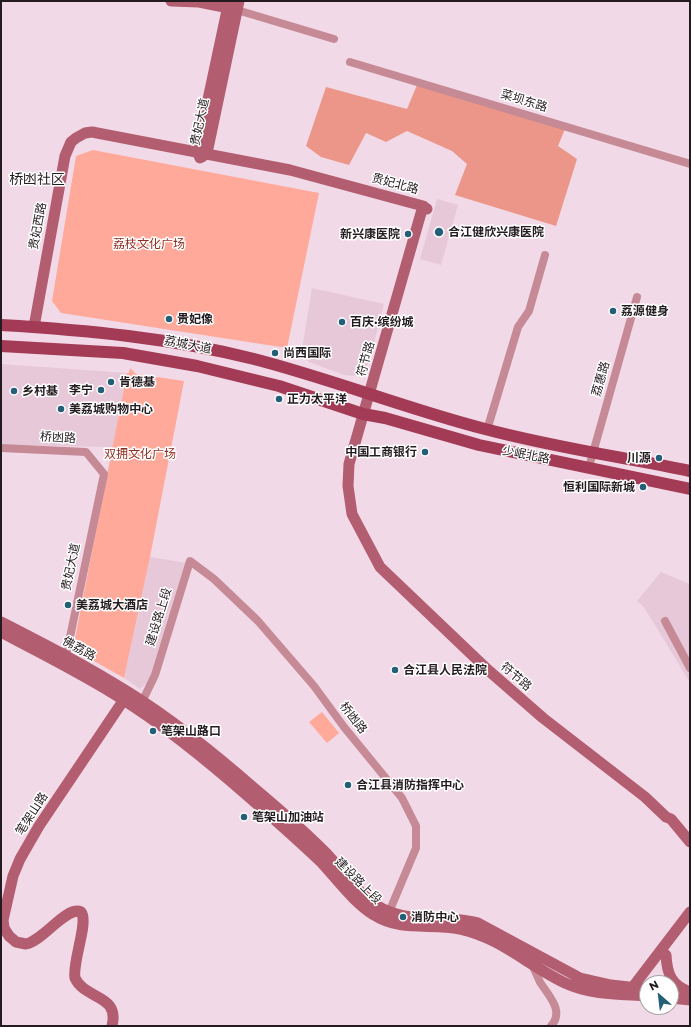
<!DOCTYPE html>
<html>
<head>
<meta charset="utf-8">
<style>
  body { margin:0 }
  #map { position:relative; width:691px; height:1027px; overflow:hidden; background:#f2d9e7; font-family:Montserrat,sans-serif }
  canvas { display:block }
  .frame { position:absolute; inset:0; border:2px solid #231b1f; pointer-events:none }
  .north { position:absolute; left:639px; top:975px; width:40px; height:40px; box-sizing:border-box; background:#fff; border:1px solid #a7a4a5; border-radius:50%; rotate:332deg; font-size:11px; font-weight:700; line-height:16px; text-align:center; color:#231b1f }
  .north::after { content:''; display:block; margin:auto; width:14px; height:18px; background:#235f77; clip-path:polygon(50% 0,100% 100%,50% 72%,0 100%) }
</style>
</head>
<body>
<div id="map">
<canvas width="691" height="1027"></canvas>
<div class="frame"></div>
<div class="north">N</div>
</div>
<script>
const context = document.querySelector('canvas').getContext('2d');
context.lineJoin = 'round';
function paint(path, color) { context.fillStyle = color; context.fill(path, 'evenodd'); }
function trace(path, color, width, dash) { context.strokeStyle = color; context.lineWidth = width; context.lineCap = dash ? 'butt' : 'round'; context.setLineDash(dash || []); context.stroke(path); }
function write(font, color, halo, rows, align = 'center') {
  context.font = font + ' Montserrat,"Noto Sans SC",sans-serif'; context.lineWidth = 3; context.setLineDash([]); context.textBaseline = 'middle'; context.strokeStyle = halo; context.fillStyle = color; for (const [text, x, y, turn = 0] of rows) {
    context.save(); context.translate(x, y); context.rotate((+turn || 0) * Math.PI / 180); context.textAlign = isNaN(turn) ? turn : align; if (halo) context.strokeText(text, 0, 0); context.fillText(text, 0, 0); context.restore();
  }
}
paint(new Path2D(`
  M437 199 458 205 441 265 420 259Z
  M312 288 384 304 369 362 363 373 353 376 344 375 309 362 305 358 302 349Z
  M1 364 127 373 113 447 1 445Z
  M150 557 187 563 152 674 147 683 140 689 124 678Z
  M661 572 690 584V683L663 638 643 606 637 601Z`), '#e7c8d9');
paint(new Path2D(`
  M93 150 319 193 287 348 61 313 52 301 76 156Z
  M130 368 136 374 184 381 150 557 124 678 73 649 127 373H129Z
  M322 712 339 733 327 743 309 722Z`), '#fea99a');
paint(new Path2D(`
  M417 85 565 129 558 146 577 159 556 226 455 195 467 164 452 151 407 131 386 142 366 133 349 165 321 157 306 146 326 87 407 109Z`), '#eb9688');
trace(new Path2D(`
  M237 10 334 39
  M350 62 690 164
  M487 430 518 327 529 311 545 255
  M1 448 86 452 104 474 65 661
  M589 467 637 297
  M665 621 690 668
  M140 706 155 675 190 561 214 579 258 621 314 686 344 727 402 798 416 826V848L387 917
  M532 965C535 970 537 976 540 982 548 995 565 1011 551 1026`), '#c58a95', 8);
trace(new Path2D(`
  M171 1 199 2 234 9
  M202 157 207 153 239 1
  M200 158 197 151 229 1
  M423 206 349 464 348 486 352 514 380 567 488 670 543 718 645 797 666 817 671 819 690 842
  M34 327 65 156 71 142 76 138 85 133 92 132 290 170 423 206 427 209
  M1 622C44 644 87 666 128 692 173 720 215 754 255 789 280 810 304 831 327 854 343 871 362 899 383 909 412 924 447 914 478 923L580 978 611 985 647 989
  M1 632C42 654 83 674 122 699 167 727 209 762 249 797 273 818 297 839 320 861 337 879 353 902 374 915 400 932 431 923 460 929 499 937 529 966 565 983 591 995 618 994 647 996
  M666 955C667 974 671 985 690 992
  M633 993 632 988 690 912
  M671 998 690 1000
  M112 1026C120 994 85 1000 75 978 72 962 89 922 81 912 67 905 44 940 26 944L16 942 9 936 4 928 3 920 13 876 20 859 39 826 127 695`), '#b35d70', 11);
trace(new Path2D(`
  M1 325C86 330 171 338 254 359 332 379 407 409 485 429 552 447 622 457 690 471
  M1 346 123 353 197 366 279 386 363 414 385 418 479 445 690 489`), '#a33a56', 12);
for (const [x, y, r, color] of [
  [439,232,5,"#235f77"],
  [408,234,4,"#235f77"],
  [613,311,4,"#235f77"],
  [169,319,4,"#235f77"],
  [342,322,4,"#235f77"],
  [275,353,4,"#235f77"],
  [111,382,4,"#235f77"],
  [101,390,4,"#235f77"],
  [14,391,4,"#235f77"],
  [279,399,4,"#235f77"],
  [61,409,4,"#235f77"],
  [425,452,4,"#235f77"],
  [659,458,4,"#235f77"],
  [643,487,4,"#235f77"],
  [68,605,4,"#235f77"],
  [395,670,4,"#235f77"],
  [153,731,4,"#235f77"],
  [348,785,4,"#235f77"],
  [244,817,4,"#235f77"],
  [403,917,4,"#235f77"]
]) { const dot = new Path2D(); dot.arc(x, y, r, 0, 2 * Math.PI); context.fillStyle = color; context.fill(dot); trace(dot, '#fff', 1.5); }
write('12px', '#231b1f', '#fff', [
  ["菜坝东路",524,101,17],
  ["贵妃大道",200,122,-78],
  ["贵妃北路",395,184,15],
  ["贵妃西路",38,226,-79],
  ["荔城大道",188,345,11],
  ["符节路",366,359,-74],
  ["荔惠路",601,379,-74],
  ["桥凼路",58,438,3],
  ["少岷北路",526,455,11],
  ["贵妃大道",71,567,-78],
  ["建设路上段",159,617,-73],
  ["佛荔路",79,649,29],
  ["符节路",516,677,41],
  ["桥凼路",353,718,52],
  ["笔架山路",32,814,-57],
  ["建设路上段",358,881,45]
]);
write('bold 12px', '#231b1f', '#fff', [
  ["合江健欣兴康医院",448,232],
  ["新兴康医院",400,234,"right"],
  ["荔源健身",621,311],
  ["贵妃像",177,319],
  ["百庆·缤纷城",350,322],
  ["尚西国际",283,353],
  ["肯德基",119,382],
  ["李宁",93,390,"right"],
  ["乡村基",22,391],
  ["正力太平洋",287,399],
  ["美荔城购物中心",69,409],
  ["中国工商银行",417,452,"right"],
  ["川源",651,458,"right"],
  ["恒利国际新城",635,487,"right"],
  ["美荔城大酒店",76,605],
  ["合江县人民法院",403,670],
  ["笔架山路口",161,731],
  ["合江县消防指挥中心",356,785],
  ["笔架山加油站",252,817],
  ["消防中心",411,917]
], 'left');
write('12px', '#902d21', '#fff', [
  ["荔枝文化广场",149,244],
  ["双拥文化广场",140,454]
]);
write('14px', '#231b1f', '#fff', [
  ["桥凼社区",37,180]
]);
</script>
</body>
</html>
